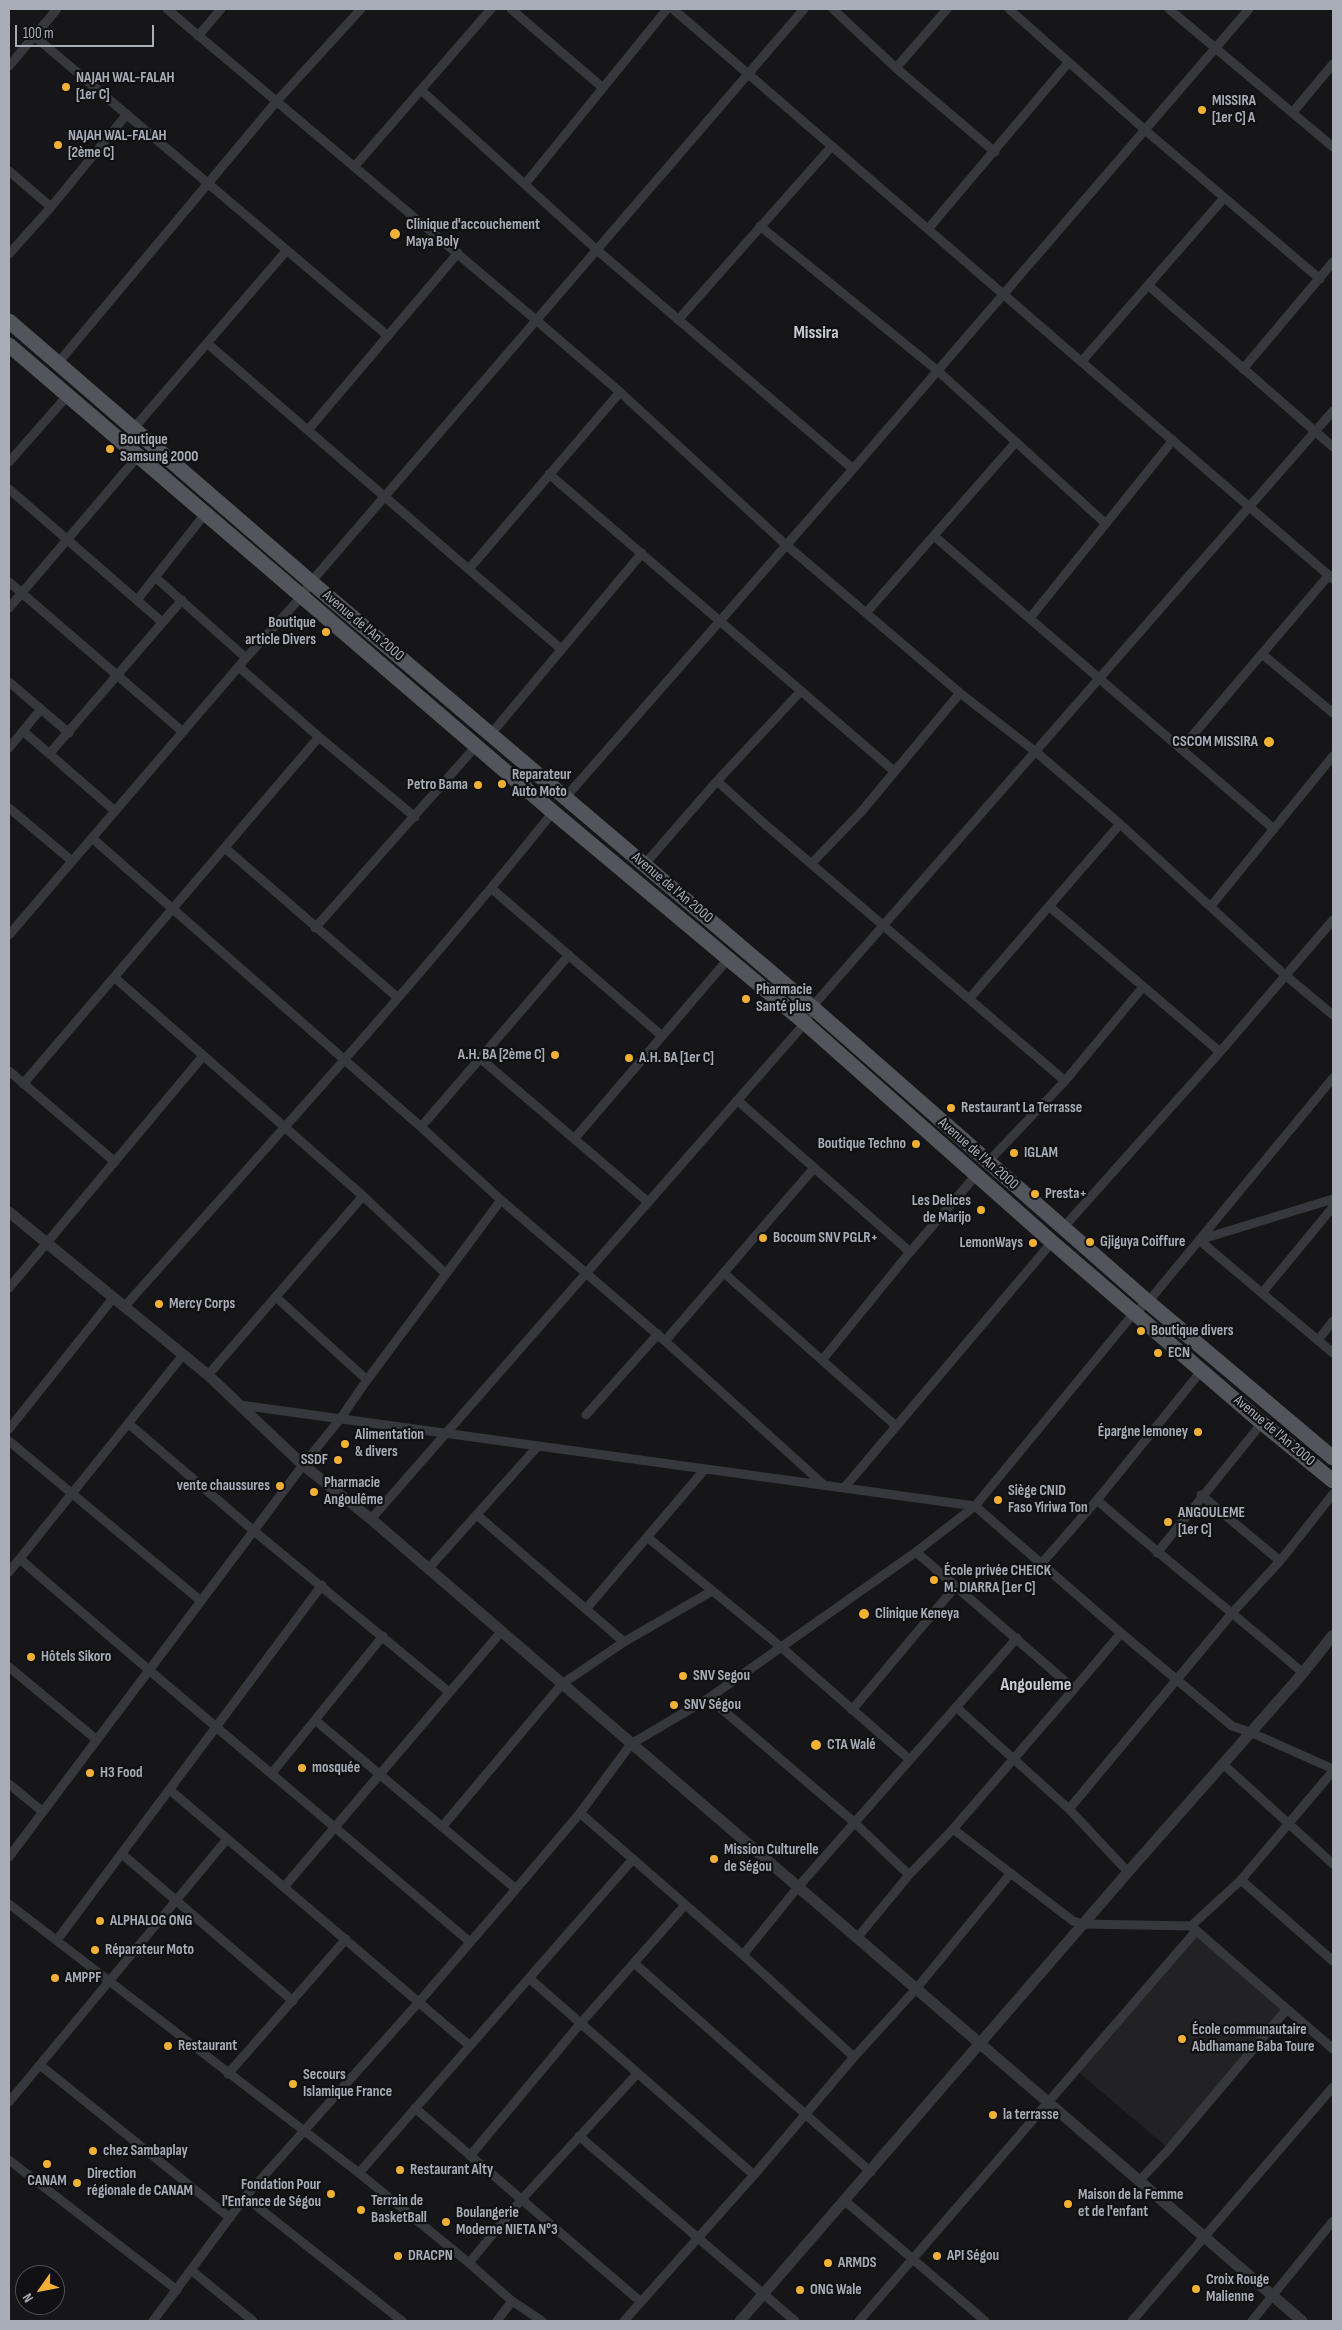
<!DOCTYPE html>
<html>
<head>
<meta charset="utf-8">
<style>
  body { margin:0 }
  #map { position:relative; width:1342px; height:2330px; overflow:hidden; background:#161618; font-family:"Sofia Sans Condensed",sans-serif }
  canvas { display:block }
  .frame { position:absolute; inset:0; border:10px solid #a8adb8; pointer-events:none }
  .north { position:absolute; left:15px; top:2265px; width:50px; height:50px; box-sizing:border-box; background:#111113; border:1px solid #4d4f55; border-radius:50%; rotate:237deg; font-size:14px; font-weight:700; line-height:20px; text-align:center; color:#a8adb8 }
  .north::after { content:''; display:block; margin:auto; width:18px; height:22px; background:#f2b134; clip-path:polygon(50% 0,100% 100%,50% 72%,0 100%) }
  .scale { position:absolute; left:15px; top:25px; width:139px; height:22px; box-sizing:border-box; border:2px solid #a8adb8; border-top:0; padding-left:6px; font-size:15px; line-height:18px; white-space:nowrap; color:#a8adb8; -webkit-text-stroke:4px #111113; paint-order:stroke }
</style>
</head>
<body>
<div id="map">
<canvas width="1342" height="2330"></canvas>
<div class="frame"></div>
<div class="north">N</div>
<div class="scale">100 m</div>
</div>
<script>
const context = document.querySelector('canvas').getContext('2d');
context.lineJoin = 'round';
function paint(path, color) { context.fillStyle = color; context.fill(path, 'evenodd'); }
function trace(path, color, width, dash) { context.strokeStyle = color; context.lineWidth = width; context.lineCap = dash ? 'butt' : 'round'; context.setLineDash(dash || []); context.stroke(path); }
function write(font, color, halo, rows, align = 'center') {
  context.font = font + ' "Sofia Sans Condensed",sans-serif'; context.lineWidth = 4.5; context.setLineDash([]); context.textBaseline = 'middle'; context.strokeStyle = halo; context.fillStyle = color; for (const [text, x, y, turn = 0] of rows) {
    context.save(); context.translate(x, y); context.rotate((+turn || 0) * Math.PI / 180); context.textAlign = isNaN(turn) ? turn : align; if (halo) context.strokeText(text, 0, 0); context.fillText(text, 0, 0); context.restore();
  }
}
paint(new Path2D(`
  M1196 1931 1287 2009 1169 2149 1076 2070Z`), '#222225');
trace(new Path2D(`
  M167 9 536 320 620 392 785 544 960 693 1036 752 1120 824 1285 975 1333 1015
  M511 9 603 88
  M673 9 1333 579
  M833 9 896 68 995 152
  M1009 9 1145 130 1320 279
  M1169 9 1333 147
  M33 35 388 336
  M198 36 221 9
  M9 66 57 9
  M896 68 947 9
  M421 90 597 250 853 469
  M1293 112 1333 64
  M354 167 491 9
  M9 171 51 207
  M525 184 667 9
  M760 226 938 371 1106 524
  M928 229 1068 63
  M9 254 51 207 127 114
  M1149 286 1333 447
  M678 320 832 146
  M208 344 561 649
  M1082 361 1224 198
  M58 363 276 102 361 9
  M1243 369 1333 262
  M134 428 287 250
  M308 430 458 253
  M9 462 68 395
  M549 474 894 771
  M9 489 162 622
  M934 536 1274 829
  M469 569 620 392
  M155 577 246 658
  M9 582 183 732
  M137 600 205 514
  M9 608 139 455
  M866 613 1016 442
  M1030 618 1173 440
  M1262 654 1333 713
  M239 667 319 737 415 817
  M9 682 69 733
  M23 731 115 811
  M491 734 642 553
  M9 748 41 709
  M1181 749 1329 575
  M50 753 182 600
  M717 781 767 826 1065 1081
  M565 798 853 469 1249 9
  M9 808 72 861
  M92 838 421 1127 501 1200 665 1341 824 1485
  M225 848 397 997
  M811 864 861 812 960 693
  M644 865 717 781 801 691
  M491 888 662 1036
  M1211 906 1333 756
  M1050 907 1220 1052
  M315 928 477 745
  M9 935 246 658 302 596 311 582 804 9
  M114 977 363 1196 446 1274
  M969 999 1120 824
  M481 1059 648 1202
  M9 1071 115 1162
  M23 1084 319 737
  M737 1100 910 1252
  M421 1127 569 955
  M575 1138 728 959
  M987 1163 1065 1081 1143 987
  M1063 1228 1220 1052 1333 920
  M1199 1240 1333 1353
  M1199 1240 1333 1199
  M724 1273 896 1426
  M9 1288 203 1056
  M1262 1293 1333 1207
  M277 1298 367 1380
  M125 1306C270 1144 417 982 553 812
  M1318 1340 1333 1321
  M665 1341 814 1168
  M823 1359 910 1252 977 1174
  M208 1375 363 1196
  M240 1405 975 1506 1121 1633 1232 1726 1250 1732 1333 1769
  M586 1415 658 1334
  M129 1424 254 1531 449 1692
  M9 1429 114 1297
  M9 1441 201 1601
  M844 1488 1052 1242
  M1201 1495 1280 1561
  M1097 1500C1164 1559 1235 1614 1303 1673
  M477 1515 624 1642
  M371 1519 805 1023 812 1007 1333 411
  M647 1537 781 1647 909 1759
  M916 1552 1074 1689
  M1157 1553 1262 1423
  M20 1559C168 1688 320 1814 470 1942
  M1042 1563 1097 1500 1202 1370
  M428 1569 538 1446
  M9 1572 183 1355
  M586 1609 705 1469
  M9 1667 97 1740
  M709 1698 855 1823 909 1875
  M956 1707 1069 1809 1128 1872
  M852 1710 955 1587
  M315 1720 516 1889
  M1223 1764 1333 1864
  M272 1773 383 1636
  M9 1784 43 1812
  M170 1790 470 2046
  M1069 1809 1233 1612 1280 1561 1333 1494
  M580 1813 743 1955 854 2057
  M442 1827 562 1684 624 1642 712 1591
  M953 1829 1073 1921 1084 1924 1191 1926 1333 2049
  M122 1854 293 2001
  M9 1857 303 1465 340 1419 367 1380 501 1200
  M1241 1880 1333 1961
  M284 1887 501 1632
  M9 1904 359 2173 469 2263 512 2301 542 2321
  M1191 1926 1241 1880 1333 1771
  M857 1938 909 1875 953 1829 1074 1689 1121 1633
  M57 1940 322 1585
  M743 1955 798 1887 1017 1638
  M634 1963 871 2172
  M529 1978 754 2175
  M40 2065 230 2218
  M228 2074 346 1939
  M9 2102 227 1839
  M415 2108 641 2302
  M579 2136 795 2321
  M470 2156 580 2024 685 1905
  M9 2160 177 2290
  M359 2173 633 1859
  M1139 2181 1169 2149 1287 2009
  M245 2197 402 2321
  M845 2201 985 2321
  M469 2263 521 2200 637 2074
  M191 2270 253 2321
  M153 2321 245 2197 419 2002 516 1889 580 1813 631 1744 709 1698 916 1552 975 1506 1134 1313 1148 1302 1333 1078
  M497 2321 512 2301
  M624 2321 754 2175 854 2057 916 1989 1011 1873
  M859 2321 1196 1931
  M1132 2321 1333 2087
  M1252 2321 1333 2221`), '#37383d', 9);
trace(new Path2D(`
  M9 1212 208 1375 303 1465 371 1519 1302 2321
  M740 2321 1128 1872 1303 1673 1333 1635`), '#37383d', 11);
trace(new Path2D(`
  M9 321 311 582 812 1007 1148 1302 1333 1458
  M9 345 553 812 805 1023 1052 1242 1262 1423 1333 1481`), '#53555c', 15);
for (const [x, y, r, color] of [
  [66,87,5,"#f2b134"],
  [1202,110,5,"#f2b134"],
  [58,145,5,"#f2b134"],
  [395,234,6,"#f2b134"],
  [110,449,5,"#f2b134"],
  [326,632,5,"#f2b134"],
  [1269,742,6,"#f2b134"],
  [502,784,5,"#f2b134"],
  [478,785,5,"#f2b134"],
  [746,999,5,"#f2b134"],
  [555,1055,5,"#f2b134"],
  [629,1058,5,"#f2b134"],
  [951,1108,5,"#f2b134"],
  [916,1144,5,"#f2b134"],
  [1014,1153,5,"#f2b134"],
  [1035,1194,5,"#f2b134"],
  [981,1210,5,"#f2b134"],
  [763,1238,5,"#f2b134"],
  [1090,1242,5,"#f2b134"],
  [1033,1243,5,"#f2b134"],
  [159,1304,5,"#f2b134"],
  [1141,1331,5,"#f2b134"],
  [1158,1353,5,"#f2b134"],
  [1198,1432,5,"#f2b134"],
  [345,1444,5,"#f2b134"],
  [338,1460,5,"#f2b134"],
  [280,1486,5,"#f2b134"],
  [314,1492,5,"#f2b134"],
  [998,1500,5,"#f2b134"],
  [1168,1522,5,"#f2b134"],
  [934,1580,5,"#f2b134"],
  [864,1614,6,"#f2b134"],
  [31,1657,5,"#f2b134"],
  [683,1676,5,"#f2b134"],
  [674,1705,5,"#f2b134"],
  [816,1745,6,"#f2b134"],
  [302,1768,5,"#f2b134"],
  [90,1773,5,"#f2b134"],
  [714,1859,5,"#f2b134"],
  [100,1921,5,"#f2b134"],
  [95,1950,5,"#f2b134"],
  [55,1978,5,"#f2b134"],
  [1182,2039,5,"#f2b134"],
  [168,2046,5,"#f2b134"],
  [293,2084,5,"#f2b134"],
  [993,2115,5,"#f2b134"],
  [93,2151,5,"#f2b134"],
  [47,2164,5,"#f2b134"],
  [400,2170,5,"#f2b134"],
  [77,2183,5,"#f2b134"],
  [331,2194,5,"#f2b134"],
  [1068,2204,5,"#f2b134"],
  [361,2210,5,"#f2b134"],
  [446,2222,5,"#f2b134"],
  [398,2256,5,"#f2b134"],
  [937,2256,5,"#f2b134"],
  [828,2263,5,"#f2b134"],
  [1196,2289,5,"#f2b134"],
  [800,2290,5,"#f2b134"]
]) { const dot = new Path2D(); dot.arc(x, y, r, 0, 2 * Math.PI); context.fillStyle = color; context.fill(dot); trace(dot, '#111113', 2); }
write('bold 15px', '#a8adb8', '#111113', [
  ["NAJAH WAL-FALAH",76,78],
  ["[1er C]",76,95],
  ["MISSIRA",1212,101],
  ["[1er C] A",1212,118],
  ["NAJAH WAL-FALAH",68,136],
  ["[2ème C]",68,153],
  ["Clinique d'accouchement",406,225],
  ["Maya Boly",406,242],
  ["Boutique",120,440],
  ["Samsung 2000",120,457],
  ["Boutique",316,623,"right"],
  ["article Divers",316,640,"right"],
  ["CSCOM MISSIRA",1258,742,"right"],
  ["Reparateur",512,775],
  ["Auto Moto",512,792],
  ["Petro Bama",468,785,"right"],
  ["Pharmacie",756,990],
  ["Santé plus",756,1007],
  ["A.H. BA [2ème C]",545,1055,"right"],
  ["A.H. BA [1er C]",639,1058],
  ["Restaurant La Terrasse",961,1108],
  ["Boutique Techno",906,1144,"right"],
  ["IGLAM",1024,1153],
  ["Presta+",1045,1194],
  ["Les Delices",971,1201,"right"],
  ["de Marijo",971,1218,"right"],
  ["Bocoum SNV PGLR+",773,1238],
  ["Gjiguya Coiffure",1100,1242],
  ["LemonWays",1023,1243,"right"],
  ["Mercy Corps",169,1304],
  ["Boutique divers",1151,1331],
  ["ECN",1168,1353],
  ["Épargne lemoney",1188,1432,"right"],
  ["Alimentation",355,1435],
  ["& divers",355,1452],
  ["SSDF",328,1460,"right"],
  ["Pharmacie",324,1483],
  ["Angoulême",324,1500],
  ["vente chaussures",270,1486,"right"],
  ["Siège CNID",1008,1491],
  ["Faso Yiriwa Ton",1008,1508],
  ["ANGOULEME",1178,1513],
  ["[1er C]",1178,1530],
  ["École privée CHEICK",944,1571],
  ["M. DIARRA [1er C]",944,1588],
  ["Clinique Keneya",875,1614],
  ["Hôtels Sikoro",41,1657],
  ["SNV Segou",693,1676],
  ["SNV Ségou",684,1705],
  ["CTA Walé",827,1745],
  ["mosquée",312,1768],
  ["H3 Food",100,1773],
  ["Mission Culturelle",724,1850],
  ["de Ségou",724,1867],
  ["ALPHALOG ONG",110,1921],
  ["Réparateur Moto",105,1950],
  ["AMPPF",65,1978],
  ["École communautaire",1192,2030],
  ["Abdhamane Baba Toure",1192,2047],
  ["Restaurant",178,2046],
  ["Secours",303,2075],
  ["Islamique France",303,2092],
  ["la terrasse",1003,2115],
  ["chez Sambaplay",103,2151],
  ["Restaurant Alty",410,2170],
  ["Direction",87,2174],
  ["régionale de CANAM",87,2191],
  ["CANAM",47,2181,"center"],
  ["Fondation Pour",321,2185,"right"],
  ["l'Enfance de Ségou",321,2202,"right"],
  ["Maison de la Femme",1078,2195],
  ["et de l'enfant",1078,2212],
  ["Terrain de",371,2201],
  ["BasketBall",371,2218],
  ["Boulangerie",456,2213],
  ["Moderne NIETA N°3",456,2230],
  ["DRACPN",408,2256],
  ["API Ségou",947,2256],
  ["ARMDS",838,2263],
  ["Croix Rouge",1206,2280],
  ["Malienne",1206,2297],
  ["ONG Wale",810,2290]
], 'left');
write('15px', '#a8adb8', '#111113', [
  ["Avenue de l'An 2000",363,626,40],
  ["Avenue de l'An 2000",672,888,40],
  ["Avenue de l'An 2000",978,1154,41],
  ["Avenue de l'An 2000",1274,1431,40]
]);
write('bold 18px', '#c9ccd4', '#111113', [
  ["Missira",816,333],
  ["Angouleme",1036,1685]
]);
</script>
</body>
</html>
